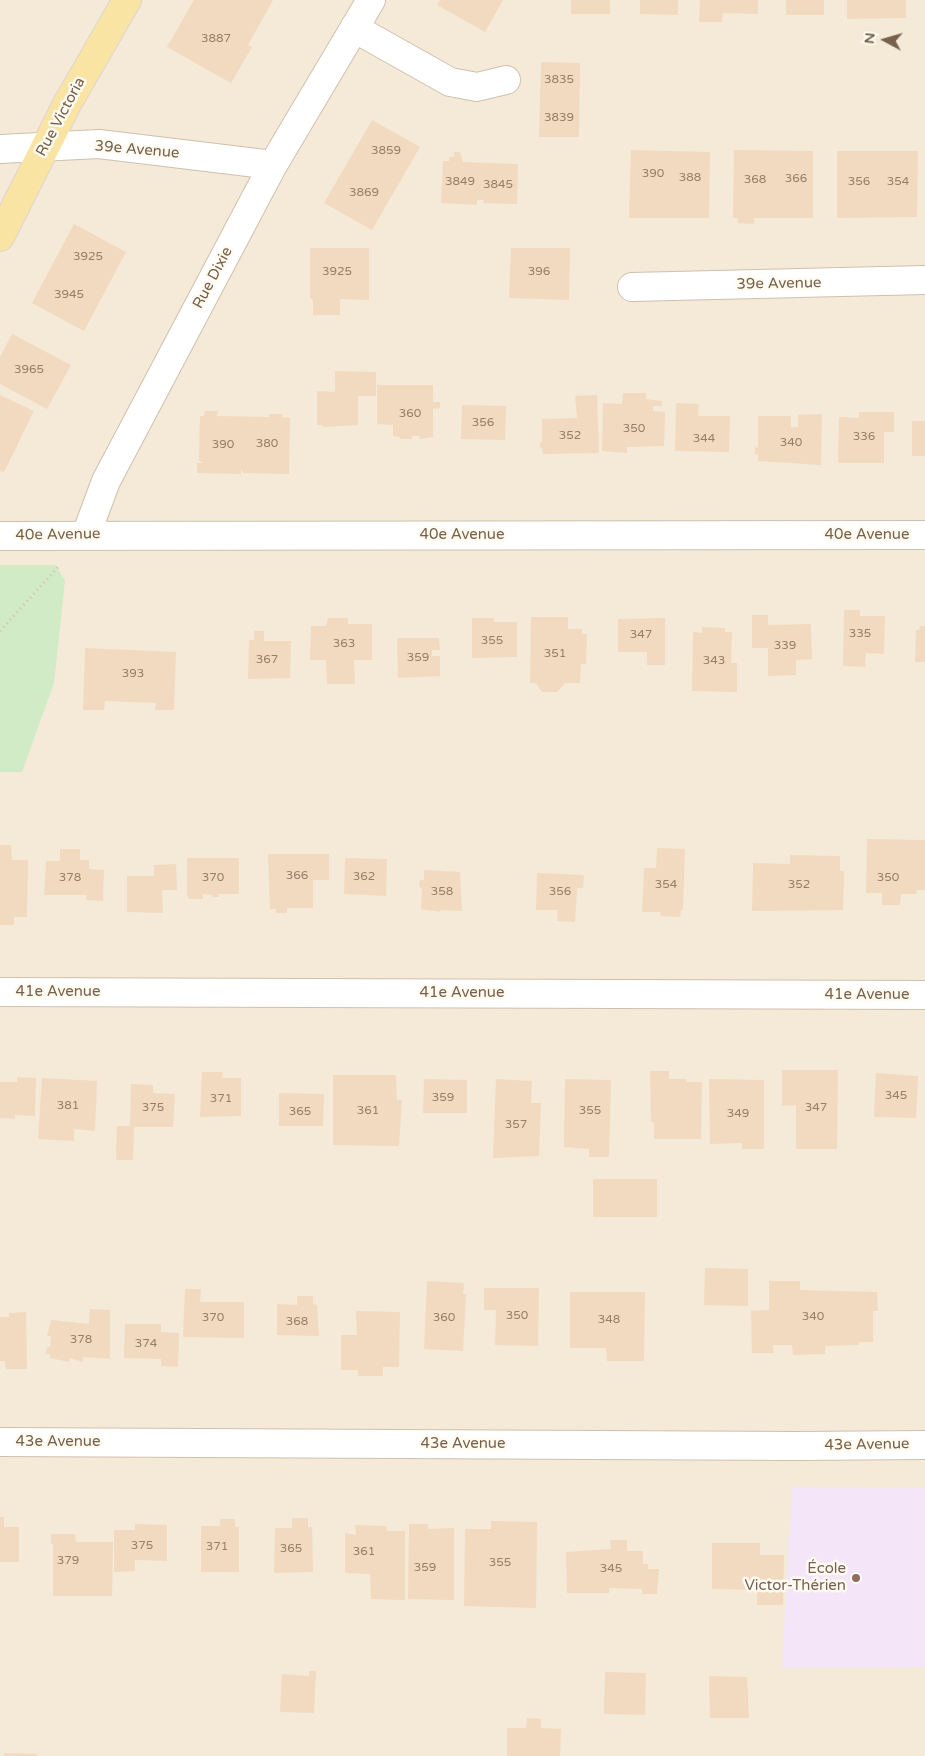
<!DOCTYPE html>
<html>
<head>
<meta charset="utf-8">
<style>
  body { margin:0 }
  #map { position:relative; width:925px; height:1756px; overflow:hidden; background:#fcf7e9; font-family:"Varela Round",sans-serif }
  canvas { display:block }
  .north { position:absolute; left:860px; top:15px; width:50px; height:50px; -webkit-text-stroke:4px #fffbf0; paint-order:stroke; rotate:276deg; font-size:14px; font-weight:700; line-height:20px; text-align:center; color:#77614c }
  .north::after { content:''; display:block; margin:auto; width:18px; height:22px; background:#77614c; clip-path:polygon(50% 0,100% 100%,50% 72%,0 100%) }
</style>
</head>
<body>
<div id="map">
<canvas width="925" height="1756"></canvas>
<div class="north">N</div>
</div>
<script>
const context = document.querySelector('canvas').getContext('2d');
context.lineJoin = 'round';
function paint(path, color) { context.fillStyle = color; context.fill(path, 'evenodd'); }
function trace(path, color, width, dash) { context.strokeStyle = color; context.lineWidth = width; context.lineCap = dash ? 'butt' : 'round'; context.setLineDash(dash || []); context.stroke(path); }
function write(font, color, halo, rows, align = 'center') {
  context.font = font + ' "Varela Round",sans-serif'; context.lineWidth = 5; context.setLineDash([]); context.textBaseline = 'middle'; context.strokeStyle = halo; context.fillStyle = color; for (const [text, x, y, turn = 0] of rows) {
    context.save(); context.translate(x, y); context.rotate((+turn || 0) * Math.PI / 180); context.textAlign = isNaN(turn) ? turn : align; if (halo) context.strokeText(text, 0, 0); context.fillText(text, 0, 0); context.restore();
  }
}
paint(new Path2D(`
  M0 0H925V1756H0Z`), '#f4ead7');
paint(new Path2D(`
  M792 1487 925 1488V1667L782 1668Z`), '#f4e5f9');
paint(new Path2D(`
  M0 565H55L65 580 54 683 22 772H0Z`), '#d1ebc7');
paint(new Path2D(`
  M194 0H273L248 45 252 47 231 83 167 47Z
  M440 0H503L485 32 437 5Z
  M571 0H610V14H571Z
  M640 0H678V15L640 14Z
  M700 0H758V14L723 13 722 22H699Z
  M786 0H824V15H786Z
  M847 0H906V18L847 19Z
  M541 62 580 63 579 137H539Z
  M372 120 420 147 372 230 324 203Z
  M631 150 710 152 709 218H629Z
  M734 150 813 151V218H754V224L738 223V218H733Z
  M837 151H918L917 217 837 218Z
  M454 152H460L463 162 518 164 517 204 483 203 484 200H477V205L441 203 443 161H449V157H454Z
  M74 224 126 252 84 331 32 303Z
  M310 248H369V300L340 299V315H313V300L310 298Z
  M511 248H570L569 300 509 298Z
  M12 334 71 365 47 409 0 384V357Z
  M335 371 376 372V396H358V425L323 427 322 425H317V391L335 392Z
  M377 385H433V402H440V408L433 409V437L419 439 420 436H412V439H400V437L393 436V425L377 424Z
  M623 393H646V399L662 401V406H653V411L665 412 664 446 627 447V453L602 451 603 403 622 404Z
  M0 395 34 411 4 472 0 471Z
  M597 395 599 453 543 454 542 448H540V442H542V419L577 418 575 396Z
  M676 403 699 404 698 416H730L729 452 675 451Z
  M462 405 506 406 505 440 461 439Z
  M205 411H218L217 416 269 417V414H282V417L290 418 289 474 243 473 241 468V474L197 473V463H204L199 461 200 416H204Z
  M859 412H894V432H884V463H838L839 417 859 418Z
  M822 414 821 465 758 461V454L755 455V447L758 448V416H791V427H798V415Z
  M912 421H925V456H912Z
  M844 610H860V616H885L884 654 866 653 865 667 843 666Z
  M752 615H768V625L811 624 812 659 796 660V675L768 676V648H752Z
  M531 617H568V629H582V634H587L586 664H581L580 683H565L557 692H542L536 683H530Z
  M328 618H348V624H372V660H354L355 684H327L326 660H310L311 626H326Z
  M472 618H494V622H517V657L472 658Z
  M665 618V665H647V652H618V619Z
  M920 626H925V662H915L916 630H919Z
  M702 627 725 628V632H732L731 663H737V692L692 691 693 632 702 633Z
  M254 631H264V641H291L290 678 248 679 249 640H254Z
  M397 638H439L440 650H432V656H440V676L398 678Z
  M85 648 176 652 174 710H155L156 703 105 701 104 710H83Z
  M867 839 925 840V890H917L916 894H901L900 905H882V893H866Z
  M0 845H11L12 860H28L27 917H14V925H0Z
  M657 848 685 849 683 910H681L680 917 660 916 661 912H642L644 868H656Z
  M60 849H80V860H89V869L104 870 103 901 86 900 87 895H44L46 861H60Z
  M268 854H329V880H313V908H287V913H276V909H270Z
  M790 855 840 856V871H844L843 910 752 911 753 863 790 864Z
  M187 858H239V894H218L219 897H212V895L203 894V899H189L187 894Z
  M345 858 387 859 386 896 344 894Z
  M176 864 177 890H162L163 913 127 912V876H154V865Z
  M424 870 460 872 462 911 440 910 441 912 421 909 422 888 419 887 420 880H424Z
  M537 873 584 875 583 888H577L575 922 557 921 558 910H536Z
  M782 1070H838L837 1149H796V1105L782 1106Z
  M650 1071H669V1079H687L686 1082H702L701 1139H654V1122H651Z
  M202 1072H223L222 1078H241V1116L200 1117Z
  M876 1073 918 1076 916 1118 874 1117Z
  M333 1075H396L397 1100H402L399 1146 333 1145Z
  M17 1077 36 1078 35 1116 15 1115V1119L0 1118V1082H17Z
  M42 1078 97 1081 95 1131 74 1129V1141L38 1139Z
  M424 1079 467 1080V1113H423Z
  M496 1079 532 1081 531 1103H541L539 1156 493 1158Z
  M565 1079 611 1080 609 1157H589V1149L564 1147Z
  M709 1079 764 1080V1149H742V1143L710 1144Z
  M131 1084 153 1085V1093L175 1094 173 1127H134L133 1160H116L117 1126H130Z
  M279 1093 324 1094 323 1126H279Z
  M593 1179H657V1217H593Z
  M705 1268 748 1269V1306L704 1305Z
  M427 1281 464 1283 463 1294H466L463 1351 424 1349Z
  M769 1281H800V1290L877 1292 878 1311H873V1342H859V1345L825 1346V1354L793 1355 792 1345H773L774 1353H752L751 1311 769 1310Z
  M484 1288H539L538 1346 495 1345 496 1310H484Z
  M185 1289H201L200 1302H244V1338L183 1337Z
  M570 1292H645L644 1361H607L606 1348H570Z
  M297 1296H313V1304L317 1305 319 1336 277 1335V1304L297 1305Z
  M90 1309 110 1310V1359L83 1357V1362L70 1358 69 1362 50 1358V1354H46L47 1347H50L51 1336H47L51 1320 89 1324Z
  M356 1311 400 1312 399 1367H383V1376H358V1370H341V1335H357Z
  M26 1312 27 1369H6L5 1361H0V1317H9V1313Z
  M125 1324H161V1332L179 1333 178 1367 161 1366V1359L124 1358Z
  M0 1517H4V1527H19V1562H0Z
  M292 1518H308V1527H312L313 1572 274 1573 275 1528H292Z
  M220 1519H235V1527H239V1572H201V1526H220Z
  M491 1521 537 1522 536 1608 464 1606 465 1529H491Z
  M135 1524 167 1525V1561L135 1560V1571L114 1572V1530H135Z
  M409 1524H428V1529L454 1528V1600L408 1599Z
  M355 1525 386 1526 387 1531H405V1600L371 1599 370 1574 345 1573V1533L356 1535Z
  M51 1534H75L76 1542H113L112 1596H53V1544H51Z
  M610 1540H627V1551H643V1564H648V1569H659L657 1594H642V1589L609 1588V1593H567L566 1552 611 1549Z
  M712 1543H760V1555H784L783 1605H757V1590L712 1589Z
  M309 1671H316L314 1713 280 1712 282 1674 309 1676Z
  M605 1672 646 1673 645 1715 604 1714Z
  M709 1676 747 1677 749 1718H710Z
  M527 1718 541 1719V1728L561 1729 560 1756H507V1728H526Z
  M4 1753 37 1754V1756H4Z`), '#f2dac1');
const minor = new Path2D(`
  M354 28 450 82 477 87 506 80
  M0 149 99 144 273 165
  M632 287 925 280
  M86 535 106 481 273 165 371 0
  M0 536 925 535
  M0 992 925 995
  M0 1442 797 1446 925 1445`);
const major = new Path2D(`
  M0 237 67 104 127 0`);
trace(minor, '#cfc0ae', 30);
trace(major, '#dcd6d0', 30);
trace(new Path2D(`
  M0 631 58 567`), '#d7bea3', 3, [1, 4]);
trace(minor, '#fff', 28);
trace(major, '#fae4a3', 28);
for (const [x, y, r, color] of [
  [856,1578,5,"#8d6e63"]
]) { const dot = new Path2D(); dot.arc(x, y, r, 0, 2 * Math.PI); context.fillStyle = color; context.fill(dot); trace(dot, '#fffbf0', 2); }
write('12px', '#967f69', null, [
  ["3887",216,39],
  ["3835",559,80],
  ["3839",559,118],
  ["3859",386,151],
  ["390",653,174],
  ["388",690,178],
  ["366",796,179],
  ["368",755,180],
  ["3849",460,182],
  ["356",859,182],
  ["354",898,182],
  ["3845",498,185],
  ["3869",364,193],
  ["3925",88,257],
  ["3925",337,272],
  ["396",539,272],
  ["3945",69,295],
  ["3965",29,370],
  ["360",410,414],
  ["356",483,423],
  ["350",634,429],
  ["352",570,436],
  ["336",864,437],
  ["344",704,439],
  ["340",791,443],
  ["380",267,444],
  ["390",223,445],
  ["335",860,634],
  ["347",641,635],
  ["355",492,641],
  ["363",344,644],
  ["339",785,646],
  ["351",555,654],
  ["359",418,658],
  ["367",267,660],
  ["343",714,661],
  ["393",133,674],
  ["366",297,876],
  ["362",364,877],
  ["378",70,878],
  ["370",213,878],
  ["350",888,878],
  ["354",666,885],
  ["352",799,885],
  ["358",442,892],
  ["356",560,892],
  ["345",896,1096],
  ["359",443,1098],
  ["371",221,1099],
  ["381",68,1106],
  ["375",153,1108],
  ["347",816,1108],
  ["361",368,1111],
  ["355",590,1111],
  ["365",300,1112],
  ["349",738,1114],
  ["357",516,1125],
  ["350",517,1316],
  ["340",813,1317],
  ["370",213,1318],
  ["360",444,1318],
  ["348",609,1320],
  ["368",297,1322],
  ["378",81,1340],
  ["374",146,1344],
  ["375",142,1546],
  ["371",217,1547],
  ["365",291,1549],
  ["361",364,1552],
  ["379",68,1561],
  ["355",500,1563],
  ["359",425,1568],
  ["345",611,1569]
]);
write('15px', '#77614c', '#fffbf0', [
  ["Rue Victoria",61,117,-62],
  ["39e Avenue",137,150,5],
  ["Rue Dixie",213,278,-62],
  ["39e Avenue",779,284,-1],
  ["40e Avenue",58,535,-1],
  ["40e Avenue",462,535],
  ["40e Avenue",867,535],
  ["41e Avenue",58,992],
  ["41e Avenue",462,993],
  ["41e Avenue",867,995],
  ["43e Avenue",58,1442],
  ["43e Avenue",463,1444],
  ["43e Avenue",867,1445,-1]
]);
write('15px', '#785e54', '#fffbf0', [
  ["École",846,1569],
  ["Victor-Thérien",846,1586]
], 'right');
</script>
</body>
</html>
